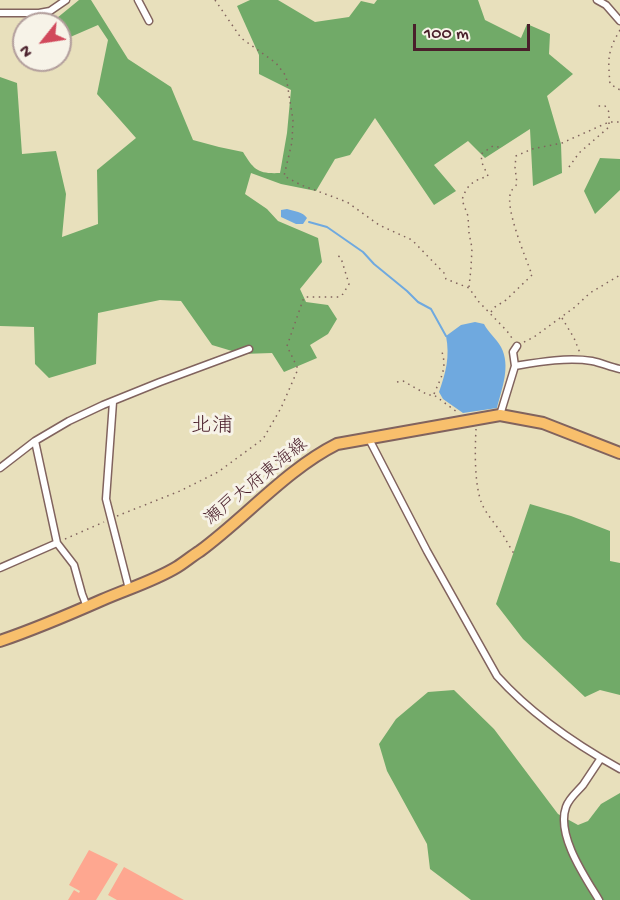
<!DOCTYPE html>
<html>
<head>
<meta charset="utf-8">
<style>
  body { margin:0 }
  #map { position:relative; width:620px; height:900px; overflow:hidden; background:#e8e0bc; font-family:"Gochi Hand",sans-serif }
  canvas { display:block }
  .north { position:absolute; left:12px; top:12px; width:60px; height:60px; box-sizing:border-box; background:#f7f3e8; border:2px solid #b29e9c; border-radius:50%; rotate:240deg; font-size:16px; font-weight:700; line-height:24px; text-align:center; color:#4a1f2b }
  .north::after { content:''; display:block; margin:auto; width:21px; height:27px; background:#d1495b; clip-path:polygon(50% 0,100% 100%,50% 72%,0 100%) }
  .scale { position:absolute; left:413px; top:24px; width:117px; height:27px; box-sizing:border-box; border:3px solid #4a1f2b; border-top:0; padding-left:8px; font-size:18px; line-height:21px; white-space:nowrap; color:#4a1f2b; -webkit-text-stroke:4px #f7f3e8; paint-order:stroke }
</style>
</head>
<body>
<div id="map">
<canvas width="620" height="900"></canvas>
<div class="north">N</div>
<div class="scale">100 m</div>
</div>
<script>
const context = document.querySelector('canvas').getContext('2d');
context.lineJoin = 'round';
function paint(path, color) { context.fillStyle = color; context.fill(path, 'evenodd'); }
function trace(path, color, width, dash) { context.strokeStyle = color; context.lineWidth = width; context.lineCap = dash ? 'butt' : 'round'; context.setLineDash(dash || []); context.stroke(path); }
function write(font, color, halo, rows, align = 'center') {
  context.font = font + ' "Gochi Hand","Klee One",sans-serif'; context.lineWidth = 6; context.setLineDash([]); context.textBaseline = 'middle'; context.strokeStyle = halo; context.fillStyle = color; for (const [text, x, y, turn = 0] of rows) {
    context.save(); context.translate(x, y); context.rotate((+turn || 0) * Math.PI / 180); context.textAlign = isNaN(turn) ? turn : align; if (halo) context.strokeText(text, 0, 0); context.fillText(text, 0, 0); context.restore();
  }
}
paint(new Path2D(`
  M79 0H91L128 59 171 87 193 140 219 147 243 152C254 170 258 174 280 173L287 133 291 90 259 74V55L237 6 250 0H278L315 22 349 17 361 1 374 4 377 0H478L485 20 521 38 527 24 550 34 549 54 573 74 547 96 561 144 562 173 533 186 530 129 485 158 468 141 434 165 456 191 434 205 375 118 350 155 335 159 316 191 281 184 251 173 245 194 267 209 278 221 318 238 322 262 300 289 306 302 328 305 337 319 328 334 310 345 317 358 284 372 272 353 242 354 212 345 181 301 160 300 98 313 96 364 49 378 35 364 34 327 0 326V77L17 83 22 154 56 151 66 194 62 237 98 224 97 170 136 138 97 94 108 40 98 25 68 38 57 18Z
  M600 158 620 159V190L595 214 584 191Z
  M530 504 571 516 610 531V561L620 563V695L600 690 585 697 523 639 496 604Z
  M454 690 494 729 558 814 578 825 588 821 601 804 620 793V900H471L430 869 427 844 387 771 379 744 396 719 428 692Z`), '#71aa68');
paint(new Path2D(`
  M287 209C294 211 303 212 307 218L303 224H296L281 217V210Z
  M475 322 484 324C488 332 496 338 501 347 511 366 502 388 497 408L463 413 443 399 439 392C446 372 450 357 446 336L461 325Z`), '#6fa9df');
trace(new Path2D(`
  M309 222 327 227 363 252 374 264 407 291 418 302 431 309 446 336`), '#6fa9df', 2);
paint(new Path2D(`
  M89 850 118 864 96 900H68L74 890 79 893 80 891 69 885Z
  M124 867 184 900H117L108 895Z`), '#fea790');
const minor = new Path2D(`
  M138 0 149 21
  M597 0 606 5 620 21
  M0 13H39L50 11 66 0
  M515 366C539 362 567 357 592 361 602 363 610 367 620 369
  M113 402 106 499 129 589
  M500 415 515 366 513 352 517 346
  M369 439 427 551 497 676C531 714 575 744 620 769
  M35 441 57 543 74 565 82 594 87 607
  M0 468 35 441 69 421 103 405 160 382 249 349
  M0 568 57 543
  M599 900C585 877 556 835 566 807 569 798 577 792 583 785 589 776 595 767 601 758`);
const primary = new Path2D(`
  M0 641C35 629 68 615 102 600 127 589 154 581 177 567 185 562 192 556 200 551 245 518 287 469 337 444L500 415 543 423 620 453`);
trace(minor, '#81635e', 9);
trace(primary, '#81635e', 14);
trace(new Path2D(`
  M215 0 241 38 276 63 286 76 293 120 292 142 284 176 301 185 347 202 379 225 412 240 444 273 446 279 469 288 479 302 507 331 514 341
  M620 30C607 52 608 59 610 84L620 90
  M569 167 579 153 609 127V112L605 106H598
  M469 287 471 268 472 248 469 233 468 216 462 200C467 184 473 181 488 176L482 163 481 154 493 146 503 148
  M491 312 495 307 506 300 532 275C526 258 504 207 511 192 512 189 515 187 517 184L515 167 516 156 532 149 562 143 609 122H620
  M562 318 574 338 580 353
  M524 342 534 337 575 307 590 293 620 275
  M397 382 403 381 428 395H434L457 412
  M434 394C441 377 448 368 441 349
  M476 429C475 449 474 485 482 504 487 515 496 525 503 535 507 542 511 549 515 555
  M117 516 180 491 218 472 263 439 281 408 298 369 287 346 303 300 305 297H339L343 294 349 284 341 258 335 253
  M65 539 104 522`), '#81635e', 1.5, [1.5, 4.5]);
trace(minor, '#fff', 6);
trace(primary, '#f8bf6c', 10);
write('18px', '#4a1f2b', '#f7f3e8', [
  ["瀬戸大府東海線",257,483,-39]
]);
write('21px', '#4a1f2b', '#f7f3e8', [
  ["北浦",212,428]
]);
</script>
</body>
</html>
